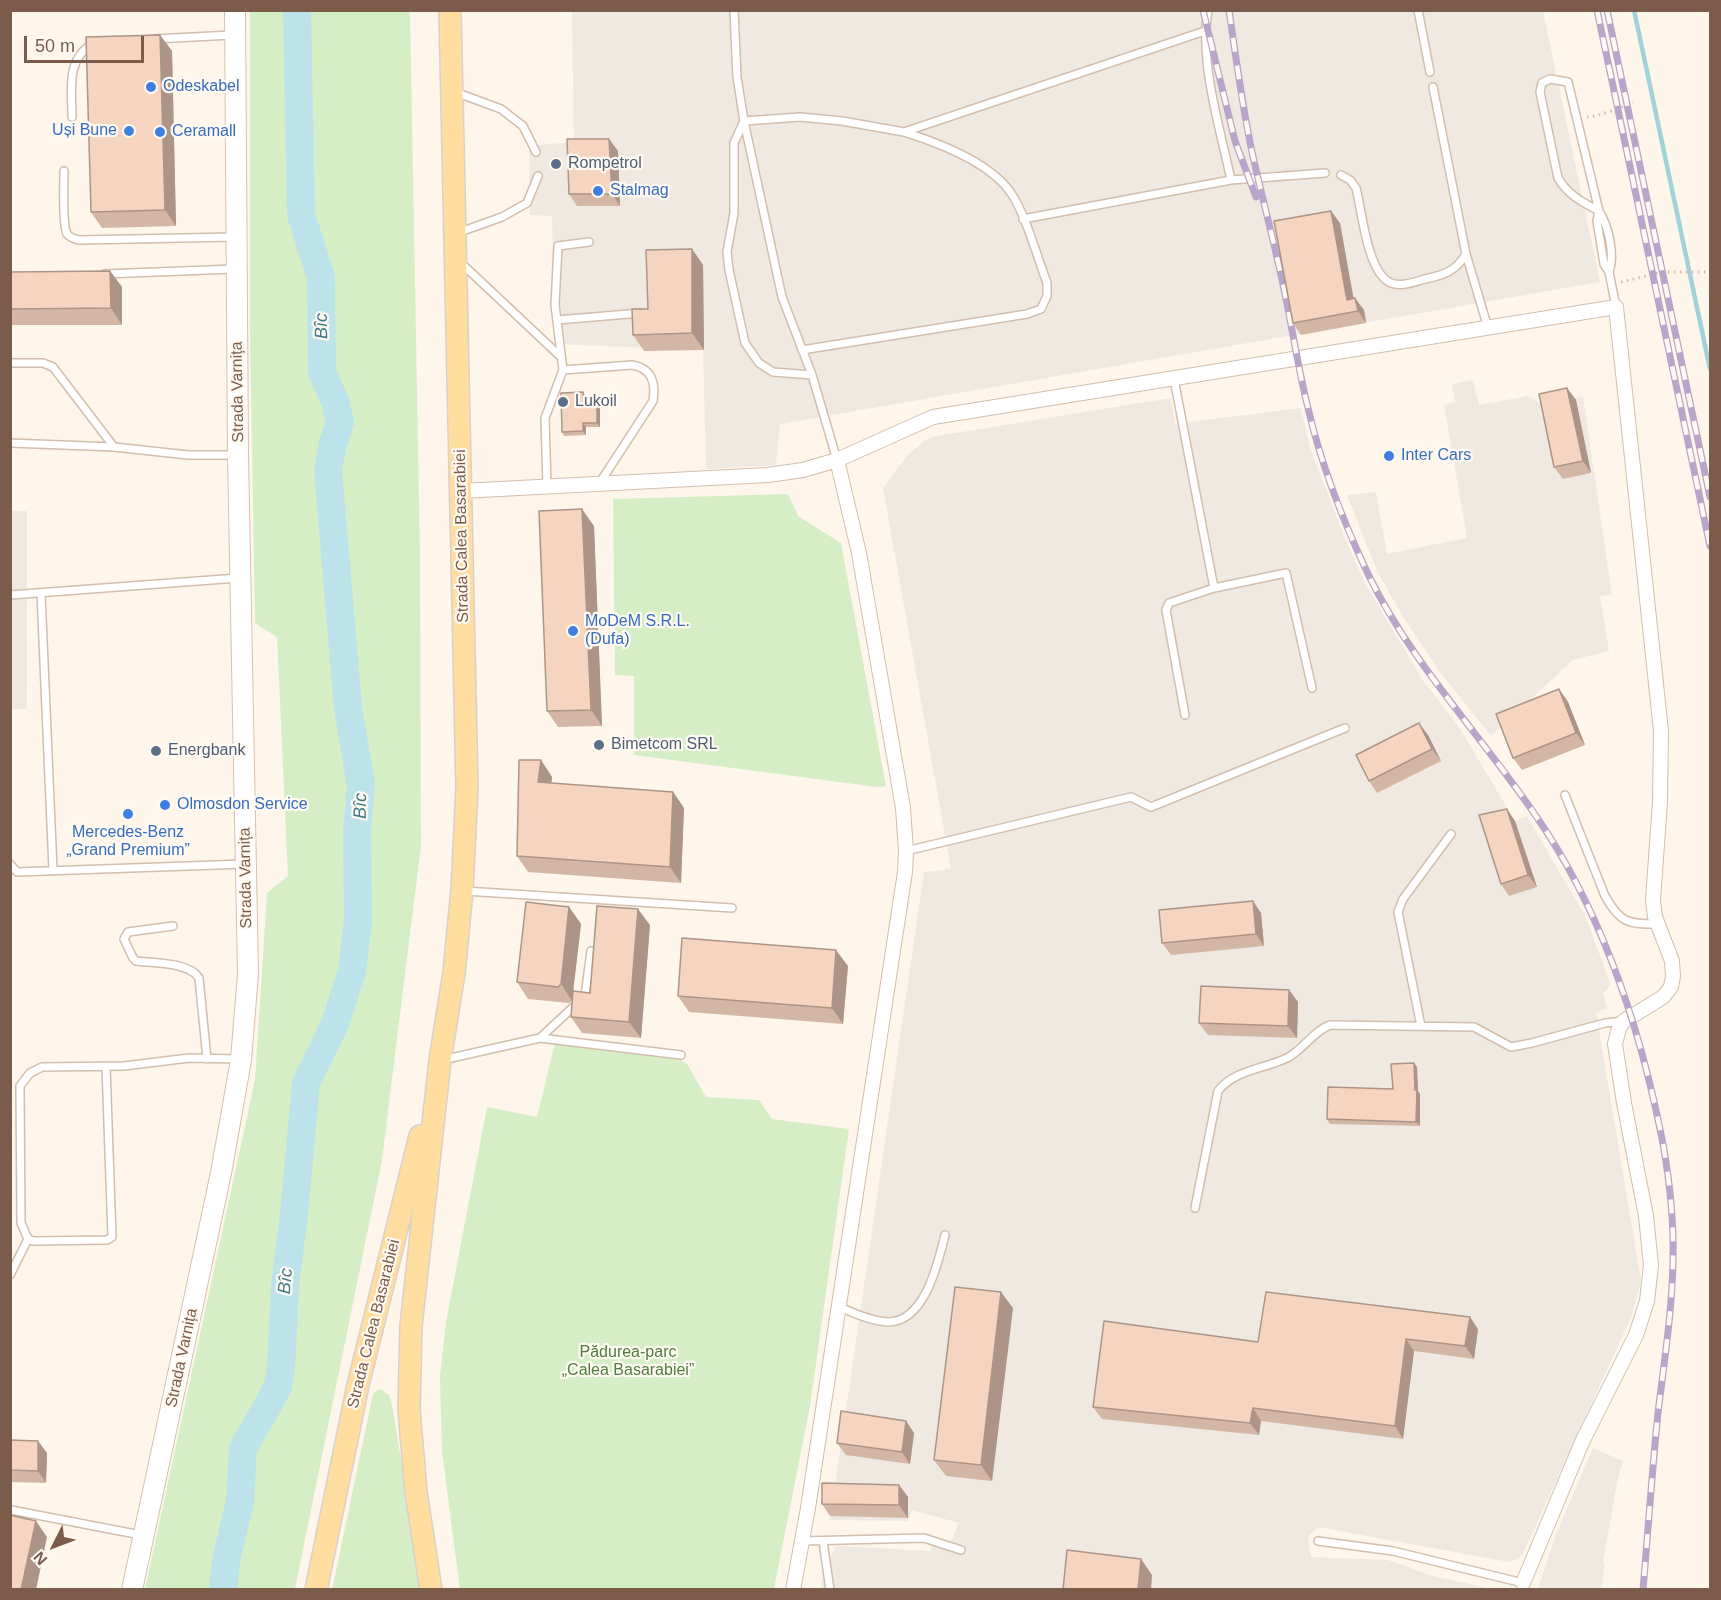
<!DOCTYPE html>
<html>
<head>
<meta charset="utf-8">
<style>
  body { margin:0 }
  #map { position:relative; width:1721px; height:1600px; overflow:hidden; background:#fef6ea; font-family:Helvetica,sans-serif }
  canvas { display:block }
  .frame { position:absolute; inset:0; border:12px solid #7b5c4a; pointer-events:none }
  .north { position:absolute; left:24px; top:1516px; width:60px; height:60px; -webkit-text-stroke:4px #fffaf1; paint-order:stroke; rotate:228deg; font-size:16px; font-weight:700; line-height:24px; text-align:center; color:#7b5c4a }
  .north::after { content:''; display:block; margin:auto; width:21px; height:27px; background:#7b5c4a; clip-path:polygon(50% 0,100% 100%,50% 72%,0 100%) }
  .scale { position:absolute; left:24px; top:36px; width:120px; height:27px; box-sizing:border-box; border:3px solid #7b5c4a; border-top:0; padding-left:8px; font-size:18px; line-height:21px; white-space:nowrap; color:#7b5c4a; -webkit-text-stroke:4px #fffaf1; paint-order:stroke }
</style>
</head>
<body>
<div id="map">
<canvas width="1721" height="1600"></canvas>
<div class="frame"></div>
<div class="north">N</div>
<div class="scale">50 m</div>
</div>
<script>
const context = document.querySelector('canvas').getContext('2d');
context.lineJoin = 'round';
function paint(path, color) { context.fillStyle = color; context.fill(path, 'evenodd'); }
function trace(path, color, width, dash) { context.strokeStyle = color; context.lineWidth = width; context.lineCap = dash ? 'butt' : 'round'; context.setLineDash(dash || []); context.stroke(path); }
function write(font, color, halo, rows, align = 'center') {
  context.font = font + ' Helvetica,sans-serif'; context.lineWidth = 4.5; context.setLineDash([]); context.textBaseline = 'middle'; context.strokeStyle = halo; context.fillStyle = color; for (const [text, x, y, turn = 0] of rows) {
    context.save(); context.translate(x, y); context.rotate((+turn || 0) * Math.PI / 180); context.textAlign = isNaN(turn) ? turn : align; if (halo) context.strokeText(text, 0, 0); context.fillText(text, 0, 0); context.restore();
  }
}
paint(new Path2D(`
  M572 11H1543L1600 282 780 424 776 465 706 469 703 350 555 344 552 216 530 215 529 146 574 142Z
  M1473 380 1479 405 1528 396 1540 403 1583 397 1612 595 1600 596 1609 651 1573 660 1491 736 1440 672 1403 617 1377 571 1347 495 1376 492 1387 554 1467 538 1444 405 1455 402 1452 384Z
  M1171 398 1175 424 1301 408 1310 447 1346 541 1366 585 1424 682 1457 724 1515 821 1527 816 1586 918 1611 985 1603 993 1607 1009 1596 1012 1641 1280 1632 1315 1523 1554 1517 1559 1509 1562 1318 1527 1308 1536 1311 1557 1388 1560 1433 1576 1493 1589 820 1590 824 1570 836 1546 931 1551 932 1544 949 1546 959 1523 912 1510 908 1521 830 1520 924 872 951 869 883 488 907 456 925 440 937 436Z
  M10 511H27V709H11Z
  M1593 1448 1623 1461 1618 1478 1603 1562 1605 1563 1601 1589H1538L1556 1534Z`), '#efe9e2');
paint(new Path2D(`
  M250 11H410L420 555 421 846 382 1160 295 1589H145L255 1080 267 893 288 876 277 637 255 623 250 337Z
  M788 494 798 516 841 543 886 786 877 787 634 755V676L615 675 613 499Z
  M556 1039 671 1054 687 1064 706 1097 759 1100 772 1119 849 1129 810 1406 774 1589 460 1590 442 1451 440 1377 446 1322 487 1107 537 1117Z
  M381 1389 389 1395 392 1404 422 1589 332 1590 373 1394 376 1391Z`), '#d5eec6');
trace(new Path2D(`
  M1634 10 1710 369`), '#a1d2dc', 4.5);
trace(new Path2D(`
  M223 1590 226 1561 240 1501 243 1448 268 1405 278 1386 281 1369 285 1286 294 1214 306 1083 335 1024 352 971 358 920 357 831 361 785 348 708 328 470 333 444 340 422 335 401 322 372 321 277 301 215 297 10`), '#bce3ea', 28);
const lane = new Path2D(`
  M734 10 737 77 744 121 782 297 812 375 837 460
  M1208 10C1199 62 1220 128 1231 180
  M1418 10 1430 72
  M154 39 232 35
  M1433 87 1466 254 1488 328
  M455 92 501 109 523 126 536 152
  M72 117C72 88 65 59 95 42
  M64 171C64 184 62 224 67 234 70 238 75 239 79 240L234 237
  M1341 175 1350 180 1356 188C1362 211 1367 270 1389 282 1399 288 1414 282 1425 279 1444 275 1456 271 1466 254
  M1599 211C1582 202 1568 195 1558 178L1540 92 1542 83 1550 79 1568 82 1599 211C1609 227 1615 255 1609 272
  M1599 211 1597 221 1604 264 1609 272 1616 307
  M1023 219 1231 180 1325 173
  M457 233 502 217 527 203 538 176
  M460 262 561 357
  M104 274 234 269
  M557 320 641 313
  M802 350 1027 314 1041 309 1047 296V283C1038 259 1025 213 1011 193 990 162 939 143 904 132
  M10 363H43L53 367 114 447
  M563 370 632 365C652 368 656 383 653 401L599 484
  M812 375 773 372 759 363 745 343 729 270 727 252 734 213V143L744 121 800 117 842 121 904 132 1205 31
  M1174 379 1214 588
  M10 443 114 447 188 455H235
  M547 486 545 418 563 370 555 305 558 246 589 242
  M41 594 53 870
  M10 595 238 578
  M1185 715 1166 610 1169 603 1214 588 1286 573 1312 688
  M1565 795 1605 896C1620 923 1628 924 1657 924
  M906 851 1131 797 1151 807 1345 728
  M10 864 17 872 244 864
  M465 891 732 908
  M173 926 128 932 124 939 133 958 136 961C154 963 189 962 199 978L207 1059
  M1421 1026 1398 912 1403 899 1451 834
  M540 1038 585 996 591 951
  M442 1060 540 1038 681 1055
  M106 1066 112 1237 107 1240 33 1241 28 1239 21 1223 20 1086 30 1073 42 1067 124 1066 189 1058 238 1059
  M1195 1208 1218 1091C1235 1069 1266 1069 1289 1057 1304 1048 1314 1031 1330 1025L1474 1027 1511 1047 1532 1043 1605 1023 1624 1021
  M10 1275 28 1239
  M839 1307C854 1313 871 1321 888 1322 925 1322 938 1263 945 1235
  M11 1510 141 1535
  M802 1541 924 1538 961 1550
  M823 1541 830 1590
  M1318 1541 1393 1551 1523 1583 1522 1590`);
const street = new Path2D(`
  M461 491 768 475 803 470 837 460 933 417 1616 307 1661 731 1660 802 1653 900 1655 917 1672 961 1673 976 1671 987 1663 997 1624 1021 1619 1028 1615 1044 1624 1103 1646 1216 1651 1265 1647 1301 1636 1335 1583 1440 1523 1583
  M793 1590 808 1508 905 872 906 851 903 808 859 553 837 460`);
const secondary = new Path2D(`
  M132 1590 221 1173 241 1060 248 974 238 455 235 10`);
const primary = new Path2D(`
  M316 1590 358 1385 420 1136
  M431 1590 416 1492 409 1410 411 1326 440 1060 454 973 462 890 467 788 450 10`);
trace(lane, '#d2bead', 10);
trace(street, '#d2bead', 16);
trace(secondary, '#d8c0ad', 22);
trace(primary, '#dad1cc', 24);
trace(new Path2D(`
  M1587 117C1596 117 1624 107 1633 102
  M1621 282 1663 272H1710`), '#dbb8a1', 3, [1.5, 4.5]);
trace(lane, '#fff', 7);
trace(street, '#fff', 14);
trace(secondary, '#fff', 20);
trace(primary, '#ffdd9f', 21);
const rail = new Path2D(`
  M1203 10 1235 141 1256 197
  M1229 10C1236 58 1242 105 1252 152 1261 193 1272 234 1281 275 1291 319 1297 364 1308 408 1321 464 1343 521 1368 574 1411 663 1481 735 1536 816 1603 913 1641 1030 1663 1144 1670 1183 1674 1223 1673 1262 1672 1312 1664 1363 1658 1413 1652 1472 1648 1531 1643 1590
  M1597 10 1710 546
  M1607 10 1710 497`);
trace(rail, '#baa5ca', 7);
trace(rail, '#fffaf1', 4.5, [14]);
paint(new Path2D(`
  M160 35 172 51 176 226 102 228 91 212Z
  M609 139 618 151 620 206H577L569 194Z
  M1340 223 1353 298 1364 310 1366 323 1301 335 1293 323Z
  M692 249 703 265 704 350 644 351 633 335 648 309Z
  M110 271 122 287V325H10V272Z
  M1567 388 1576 400 1591 473 1563 479 1554 467Z
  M586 397V401H597L600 405V427H586V435L564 436 562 432Z
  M594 526 602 726 558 727 547 711Z
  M1559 689 1568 702 1585 745 1522 770 1513 758Z
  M1428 735 1441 761 1377 793 1369 781Z
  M541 760 552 777 551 783 673 792 684 808 681 883 528 872 517 856Z
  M1515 821 1537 887 1509 896 1501 884Z
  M569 907 581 924 572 1001 569 1003 528 999 517 982Z
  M1261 913 1264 946 1171 955 1162 943Z
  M650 925 641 1038 582 1033 571 1017 590 993Z
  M848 966 843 1024 689 1012 678 996Z
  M1289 990 1298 1002 1297 1038 1208 1035 1199 1023Z
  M1414 1063 1417 1067 1418 1091 1420 1094V1126L1330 1124 1327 1119 1393 1089Z
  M1013 1308 992 1481 946 1476 934 1460Z
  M1478 1329 1474 1359 1414 1351 1403 1439 1261 1421 1259 1435 1102 1419 1093 1407 1258 1342Z
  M906 1421 914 1433 910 1464 846 1455 837 1443Z
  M10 1440 38 1441 47 1453 46 1483 10 1482Z
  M899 1485 908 1497V1518L830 1516 822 1504Z`), '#d3b7a4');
paint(new Path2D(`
  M160 35 172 51 176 226 165 210Z
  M609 139 618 151 620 206 612 194Z
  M1331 211 1340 223 1356 312 1347 300Z
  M692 249 703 265 704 350 692 333Z
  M110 271 122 287V325L111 308Z
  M1355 298 1364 310 1366 323 1358 311Z
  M1567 388 1576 400 1591 473 1583 461Z
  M583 392 586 397V405L584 401Z
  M597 401 600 405V427L597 423Z
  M583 423 586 427V435L583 431Z
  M582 509 594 526 602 726 591 710Z
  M1559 689 1568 702 1585 745 1576 733Z
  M1419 723 1428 735 1441 761 1432 749Z
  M541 760 552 777 550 799 538 782Z
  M673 792 684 808 681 883 670 867Z
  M1507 809 1515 821 1537 887 1528 875Z
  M1253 901 1261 913 1264 946 1256 934Z
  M569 907 581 924 572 1001 561 984Z
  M638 909 650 925 641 1038 629 1022Z
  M836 950 848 966 843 1024 832 1008Z
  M1289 990 1298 1002 1297 1038 1288 1026Z
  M1414 1063 1417 1067 1418 1091 1420 1094V1126L1416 1122Z
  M1001 1292 1013 1308 992 1481 981 1465Z
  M1470 1317 1478 1329 1474 1359 1465 1346Z
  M1406 1339 1414 1351 1403 1439 1395 1426Z
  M1253 1408 1261 1421 1259 1435 1250 1423Z
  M906 1421 914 1433 910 1464 902 1452Z
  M38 1441 47 1453 46 1483 38 1471Z
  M899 1485 908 1497V1518L899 1505Z
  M36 1521 47 1537 36 1590H21Z
  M1141 1559 1152 1575 1151 1590H1138Z`), '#ac9586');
const building = new Path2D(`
  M160 35 165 210 91 212 86 37Z
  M567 139H609L612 194H569Z
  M1331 211 1347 300 1355 298 1358 311 1293 323 1274 221Z
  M692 249V333L633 335 632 309H648L646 250Z
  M110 271 111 308 10 309V272Z
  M1567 388 1583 461 1554 467 1539 394Z
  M583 392 584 401H597V423H583V431L562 432 561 393Z
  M582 509 591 710 547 711 539 511Z
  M1559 689 1576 733 1513 758 1496 714Z
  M1419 723 1432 749 1369 781 1356 755Z
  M519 760H541L538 782 673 792 670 867 517 856Z
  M1507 809 1528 875 1501 884 1479 815Z
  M1253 901 1256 934 1162 943 1159 910Z
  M526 902 569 907 561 984 558 987 517 982Z
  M597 906 638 909 629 1022 571 1017 573 991 590 993Z
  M682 938 836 950 832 1008 678 996Z
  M1201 986 1289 990 1288 1026 1199 1023Z
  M1414 1063 1415 1090H1417L1416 1122 1327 1119 1328 1087 1393 1089 1391 1064Z
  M955 1287 1001 1292 981 1465 934 1460Z
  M1266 1292 1470 1317 1465 1346 1406 1339 1395 1426 1253 1408 1250 1423 1093 1407 1104 1321 1258 1342Z
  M841 1411 906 1421 902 1452 837 1443Z
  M10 1440 38 1441V1471L10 1470Z
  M822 1483 899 1485V1505L822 1504Z
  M10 1515 36 1521 21 1590H10Z
  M1067 1550 1141 1559 1138 1590H1063Z`);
paint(building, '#f5d5bf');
trace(building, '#ac9586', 1.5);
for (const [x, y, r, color] of [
  [151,87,6,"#3f7fe0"],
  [129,131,6,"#3f7fe0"],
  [160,132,6,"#3f7fe0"],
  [556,164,6,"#5c6f8a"],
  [598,191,6,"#3f7fe0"],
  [563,402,6,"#5c6f8a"],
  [1389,456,6,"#3f7fe0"],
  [573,631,6,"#3f7fe0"],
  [599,745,6,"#5c6f8a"],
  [156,751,6,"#5c6f8a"],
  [165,805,6,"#3f7fe0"],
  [128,814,6,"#3f7fe0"]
]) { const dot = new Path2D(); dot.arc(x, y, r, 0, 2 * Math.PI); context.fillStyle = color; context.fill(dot); trace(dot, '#fffaf1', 2); }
write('16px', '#366cbe', '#fffaf1', [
  ["Odeskabel",163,87],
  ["Uși Bune",117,131,"right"],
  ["Ceramall",172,132],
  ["Stalmag",610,191],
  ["Inter Cars",1401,456],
  ["MoDeM S.R.L.",585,622],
  ["(Dufa)",585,640],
  ["Olmosdon Service",177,805],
  ["Mercedes-Benz",128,833,"center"],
  ["„Grand Premium”",128,851,"center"]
], 'left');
write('16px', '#4e5e75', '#fffaf1', [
  ["Rompetrol",568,164],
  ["Lukoil",575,402],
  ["Bimetcom SRL",611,745],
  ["Energbank",168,751]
], 'left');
write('16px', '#7b5c4a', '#fffaf1', [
  ["Strada Varnița",238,392,-91],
  ["Strada Calea Basarabiei",462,536,-91],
  ["Strada Varnița",246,878,-91],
  ["Strada Calea Basarabiei",374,1324,-76],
  ["Strada Varnița",182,1358,-78]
]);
write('16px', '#4f7c3e', '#fffaf1', [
  ["Pădurea-parc",628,1353],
  ["„Calea Basarabiei”",628,1371]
]);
write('italic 18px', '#3f7b88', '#fffaf1', [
  ["Bîc",322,326,-91],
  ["Bîc",361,806,-89],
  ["Bîc",286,1281,-85]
]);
</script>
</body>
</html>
